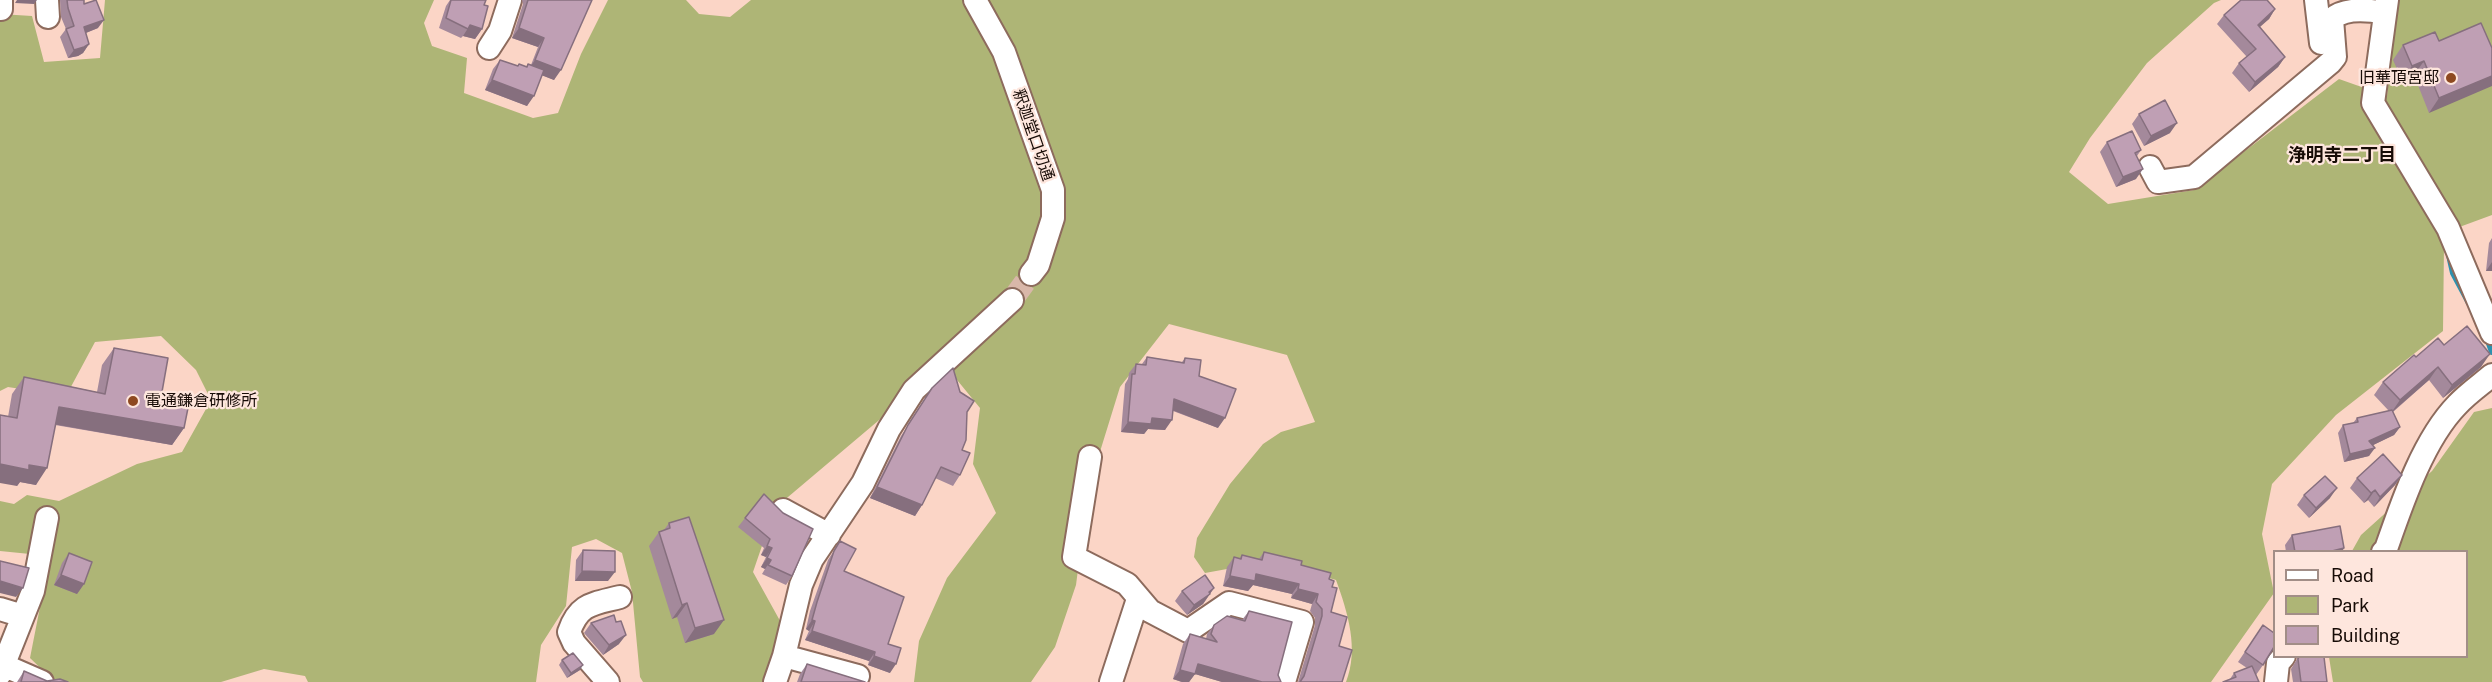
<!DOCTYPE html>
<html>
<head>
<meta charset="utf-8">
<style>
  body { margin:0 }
  #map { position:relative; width:2492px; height:682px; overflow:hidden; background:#fbd5c6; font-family:"Public Sans",sans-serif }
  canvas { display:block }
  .legend { position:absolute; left:2273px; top:550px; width:195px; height:108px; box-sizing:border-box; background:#fee6dd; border:2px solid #a28e87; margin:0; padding:8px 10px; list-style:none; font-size:18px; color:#170b06 }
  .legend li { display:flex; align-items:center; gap:12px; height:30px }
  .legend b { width:30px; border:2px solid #a28e87 }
</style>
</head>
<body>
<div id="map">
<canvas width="2492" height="682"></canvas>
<ul class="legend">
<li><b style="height:8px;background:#fff"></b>Road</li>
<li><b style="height:16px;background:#aeb576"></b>Park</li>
<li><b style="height:16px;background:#bf9fb4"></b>Building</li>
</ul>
</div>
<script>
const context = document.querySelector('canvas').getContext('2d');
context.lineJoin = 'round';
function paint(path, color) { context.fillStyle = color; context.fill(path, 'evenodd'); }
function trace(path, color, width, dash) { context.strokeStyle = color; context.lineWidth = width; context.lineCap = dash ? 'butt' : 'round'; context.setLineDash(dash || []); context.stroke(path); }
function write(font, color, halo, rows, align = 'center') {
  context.font = font + ' "Public Sans","Noto Sans JP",sans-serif'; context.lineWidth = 4.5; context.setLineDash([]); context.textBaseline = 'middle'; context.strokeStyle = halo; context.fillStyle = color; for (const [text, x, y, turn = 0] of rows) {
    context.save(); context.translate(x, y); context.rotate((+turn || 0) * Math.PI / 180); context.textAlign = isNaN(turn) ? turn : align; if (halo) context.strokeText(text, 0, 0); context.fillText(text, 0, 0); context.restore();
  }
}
paint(new Path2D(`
  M105 0H434L424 23 432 46 467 58 464 93 533 118 558 113 581 54 608 0H686L699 14 730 17 751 0H2221L2214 3 2147 63 2090 138 2069 172 2108 204 2194 190 2339 79 2387 96 2398 0H2492V215L2454 229 2444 245 2443 331 2336 415 2272 484 2262 534 2274 593 2211 682H1346C1359 649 1348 613 1336 580L1271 561 1205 573 1194 557 1197 538 1230 484 1263 444 1281 432 1315 422 1287 355 1169 324 1120 387 1081 513V546L1076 585 1055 647 1031 682H914L919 641 947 578 996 513 973 464 980 408 953 375 891 410 775 508 753 572 784 628 767 682H643L640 677 632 592 622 553 596 539 572 547 566 606 541 645 536 682H308L305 676 264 669 221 682H55L30 658 50 556 0 551V501L14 504 27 495 59 501 137 464 182 452 211 400 196 370 161 336 95 342 66 396 8 387 0 391V14L32 16 44 62 100 58Z
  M2492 408V682H2333L2329 657 2466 656V552L2352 551 2361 535 2432 471 2474 412Z`), '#aeb576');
trace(new Path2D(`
  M2449 255 2453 273 2469 303
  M2487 338 2492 352`), '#2d91af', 6);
trace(new Path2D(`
  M1012 300 1031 274`), '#d9b7a9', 22, [22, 11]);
const minor = new Path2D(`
  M1 0V9
  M47 0 48 17
  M975 0 1004 52 1053 190V218L1038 265 1031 274
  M2316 0 2321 43
  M2387 0 2373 103 2448 228 2492 333
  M489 48 500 31 510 0
  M2150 167 2158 182 2194 177 2331 62 2335 57 2332 19C2345 7 2369 10 2385 13
  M1090 457 1074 557 1127 584 1150 611 1188 631 1229 603 1302 622 1284 682
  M783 510 829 535
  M2383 552 2386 549C2402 503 2423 440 2457 405 2467 394 2480 385 2492 375
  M0 609 23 616
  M784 656 858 676
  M3 665 42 682
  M0 674 33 591 47 518
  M608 682 574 643 569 632C579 603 593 604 620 597
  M775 682 784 656 801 585 812 559 863 483 889 429 914 390 1012 300
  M1111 682 1138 599
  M2276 682 2278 663 2284 656`);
trace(minor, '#8d6b5d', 26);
trace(minor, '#fff', 22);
paint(new Path2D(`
  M60 0H84V4L98 28 86 33 89 44 83 53 78 56 68 58 60 37 66 29 61 17Z
  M450 0H486L484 5 482 29 475 39 463 36 461 38 439 28 446 6Z
  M522 0H592L554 80 542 75 527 106 485 90 493 69 500 60 517 66 519 64 526 67 528 64 531 65 538 47 512 38 523 4Z
  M2275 9 2269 19 2259 27 2285 57 2278 67 2249 92 2232 73 2239 63 2247 57 2217 24 2224 15Z
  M2439 41 2492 48 2429 113 2414 75 2402 80 2393 60 2403 45Z
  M2139 114 2170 133 2144 146 2132 124Z
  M2107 142 2141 150 2137 156 2136 179 2116 187 2100 152Z
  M2492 238V271H2486L2489 243Z
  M2444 345 2481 367 2443 398 2429 380 2393 412 2400 427 2394 435 2373 445 2369 456 2344 462 2338 433 2343 425 2353 423 2357 418 2389 411 2374 395 2383 382 2416 357Z
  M114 348 160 403 184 428 172 445 55 425 36 485 20 482 17 486 8 417 12 394 24 377 97 392 102 365Z
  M1147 357 1182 362 1185 358 1199 376 1218 428 1173 411 1165 430 1148 429 1144 434 1121 432 1125 384 1128 379 1129 373 1136 364H1142Z
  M932 388 960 392 967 412 962 450 960 475 953 486 935 478 922 505 915 516 870 498 901 436Z
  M2402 475 2395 485 2374 507 2368 500 2364 503 2350 488 2357 478Z
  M764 494 792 576 786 585 762 574 765 569 761 567 766 557 761 555 764 548 738 527Z
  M2304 495 2330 498 2309 518 2297 505Z
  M669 523 714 634 685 643 677 617 672 619 649 546 659 532 664 530Z
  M2292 535 2342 552H2286L2285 545Z
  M840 541 844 571 888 644 890 673 868 665 869 661 805 640 809 631 806 629 810 611 828 560Z
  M583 550 608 581H575L576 560Z
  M1264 552 1301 565 1329 579 1332 587 1331 612 1339 646 1342 682H1298L1315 625V618L1310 611 1312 604 1291 598 1292 594 1253 585 1248 591 1223 586 1227 567 1234 557 1239 559 1242 555 1259 559Z
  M69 553 84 584 77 594 54 585 62 563Z
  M1214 588 1203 604 1187 615 1175 601 1182 591Z
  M1249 611 1281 682H1222L1195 674 1189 682H1182L1173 679 1183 644 1190 634 1206 639 1207 634 1214 625 1242 620Z
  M591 623 619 644 603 655 584 633Z
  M2263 625V665L2256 675 2230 679 2234 673 2247 668 2238 662Z
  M2297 657H2324L2327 682H2293L2291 669 2297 659Z
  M562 660 580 670 567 678 559 665Z
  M807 664 865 682H797L800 674Z
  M24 671 47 681 68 682H17Z`), '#a4899b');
paint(new Path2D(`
  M17 0H37L34 4 15 3Z
  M2275 9 2269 19 2251 35 2258 25Z
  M104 20 98 28 78 36 84 27Z
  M470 25 482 29 475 39 463 36Z
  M519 28 544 38 538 47 512 38Z
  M89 44 83 53 78 56 68 58 74 50Z
  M2285 57 2278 67 2249 92 2255 82Z
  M535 60 561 70 554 80 528 70Z
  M2424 61 2414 75 2402 80 2412 66Z
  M2492 76V86L2429 113 2439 98Z
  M492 80 534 96 527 106 485 90Z
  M2177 123 2170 133 2144 146 2151 136Z
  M2143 169 2136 179 2116 187 2123 177Z
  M2492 262V271H2486Z
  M2490 354 2481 367 2443 398 2452 385Z
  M2438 367 2429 380 2391 413 2400 400Z
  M1174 399 1225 418 1218 428 1167 408Z
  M59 407 184 428 172 445 47 423Z
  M1152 418 1172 420 1165 430 1148 429 1144 434 1121 432 1128 422Z
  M2400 427 2394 435 2363 450 2369 441Z
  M2375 448 2369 456 2344 462 2350 454Z
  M0 464 29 465 47 468 36 485 20 482 17 486 0 483Z
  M2402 475 2395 485 2374 507 2380 497Z
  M877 487 922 505 915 516 870 498Z
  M2337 488 2330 498 2309 518 2316 508Z
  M2375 490 2368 500 2364 503 2371 493Z
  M767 546 772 548 766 557 761 555Z
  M2344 548 2342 552H2328Z
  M767 558 771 560 765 569 761 567Z
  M582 571 615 572 608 581H575Z
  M1256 574 1299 584 1292 594 1253 585 1248 591 1223 586 1230 576Z
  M61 575 84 584 77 594 54 585Z
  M0 581 23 588 16 597 0 593Z
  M1214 588 1203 604 1187 615 1194 605Z
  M1298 589 1318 594 1312 604 1291 598Z
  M687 603 677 617 672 619 682 605Z
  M724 620 714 634 685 643 695 628Z
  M812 620 815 621 809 631 806 629Z
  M812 631 875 652 869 661 805 640Z
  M626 635 619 644 603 655 609 645Z
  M874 656 896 664 890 673 868 665Z
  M1198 664 1262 682H1222L1195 674 1189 682H1182L1173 679 1180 670Z
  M583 665 580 670 567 678 571 673Z`), '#866f7e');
const building = new Path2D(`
  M67 0H84V4L96 0 104 20 84 27 89 44 84 47 74 50 66 29 74 26 68 8Z
  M451 0H486L484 5 488 6 482 29 470 25 468 29 446 18Z
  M528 0H592L561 70 535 60 544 38 519 28Z
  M2241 0H2267L2275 9 2258 25 2285 57 2255 82 2239 63 2256 49 2224 15Z
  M2481 23 2492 48V76L2439 98 2424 61 2412 66 2403 45 2435 32 2439 41Z
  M500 60 518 66 519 64 527 67 528 64 544 70 534 96 492 80Z
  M2165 100 2177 123 2151 136 2139 114Z
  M2132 131 2141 150 2135 153 2143 169 2123 177 2107 142Z
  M2467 326 2490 354 2452 385 2438 367 2400 400 2383 382 2414 355 2416 357 2438 338 2444 345Z
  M114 348 168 358 160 403 188 408 184 428 59 407 47 468 29 465V470L0 464V415L17 418 24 377 105 394Z
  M1147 357 1184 363 1185 358 1201 360 1199 376 1236 389 1225 418 1174 399 1172 420 1152 418 1151 424 1128 422 1132 374H1135L1136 364 1146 365Z
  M953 368 960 392 974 401 967 412 966 440 962 450 970 453 960 475 941 467 922 505 877 487 908 425 932 388Z
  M2392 410 2400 427 2369 441 2375 448 2350 454 2343 425 2358 422 2357 418Z
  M2383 454 2402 475 2380 497 2375 490 2371 493 2357 478Z
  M2325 476 2337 488 2316 508 2304 495Z
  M764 494 783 513 813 529 792 576 768 565 771 560 767 558 772 548 767 546 770 539 745 518Z
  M689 517 724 620 695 628 687 603 682 605 659 532 670 528 669 523Z
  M2340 526 2344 548 2328 552H2295L2292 535Z
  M840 541 856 549 844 571 904 597 888 644 901 648 896 664 874 656 875 652 812 631 815 621 812 620 817 602 834 551Z
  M583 550 615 551V572L582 571Z
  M1264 552 1302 561 1301 565 1331 573 1329 579 1334 581 1332 587 1337 588 1331 612 1347 617 1339 646 1352 650 1342 682H1300L1304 676 1322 616V609L1316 602 1318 594 1298 589 1299 584 1256 574 1255 581 1230 576 1234 557 1241 559 1242 555 1262 560Z
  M69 553 92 562 84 584 61 575Z
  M0 561 29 568 23 588 0 581Z
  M1205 575 1214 588 1209 592 1210 594 1194 605 1182 591Z
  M1249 611 1292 622 1278 675 1281 682H1262L1198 664 1195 674 1180 670 1190 634 1217 642 1211 634 1214 625 1227 616 1245 621Z
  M614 615 616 622 621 621 626 635 609 645 591 623Z
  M2263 625 2274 633V647L2263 665 2245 652Z
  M573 653 583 665 571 673 562 660Z
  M2299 657H2324L2327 682H2301L2298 659Z
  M807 664 865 682H801Z
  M2252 666 2259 682H2223L2236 677 2234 673Z
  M24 671 47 681 60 679 68 682H21Z`);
paint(building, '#bf9fb4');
trace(building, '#866f7e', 1.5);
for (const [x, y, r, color] of [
  [2451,78,6,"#8e4920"],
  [133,401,6,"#8e4920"]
]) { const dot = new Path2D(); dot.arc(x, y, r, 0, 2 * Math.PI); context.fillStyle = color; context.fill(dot); trace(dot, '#fee6dd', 2); }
write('16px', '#170b06', '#fee6dd', [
  ["旧華頂宮邸",2439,78],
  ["電通鎌倉研修所",145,401,"left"]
], 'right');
write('16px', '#170b06', '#fee6dd', [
  ["釈迦堂口切通",1033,135,71]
]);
write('bold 18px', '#170b06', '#fee6dd', [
  ["浄明寺二丁目",2342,155]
]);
</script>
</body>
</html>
